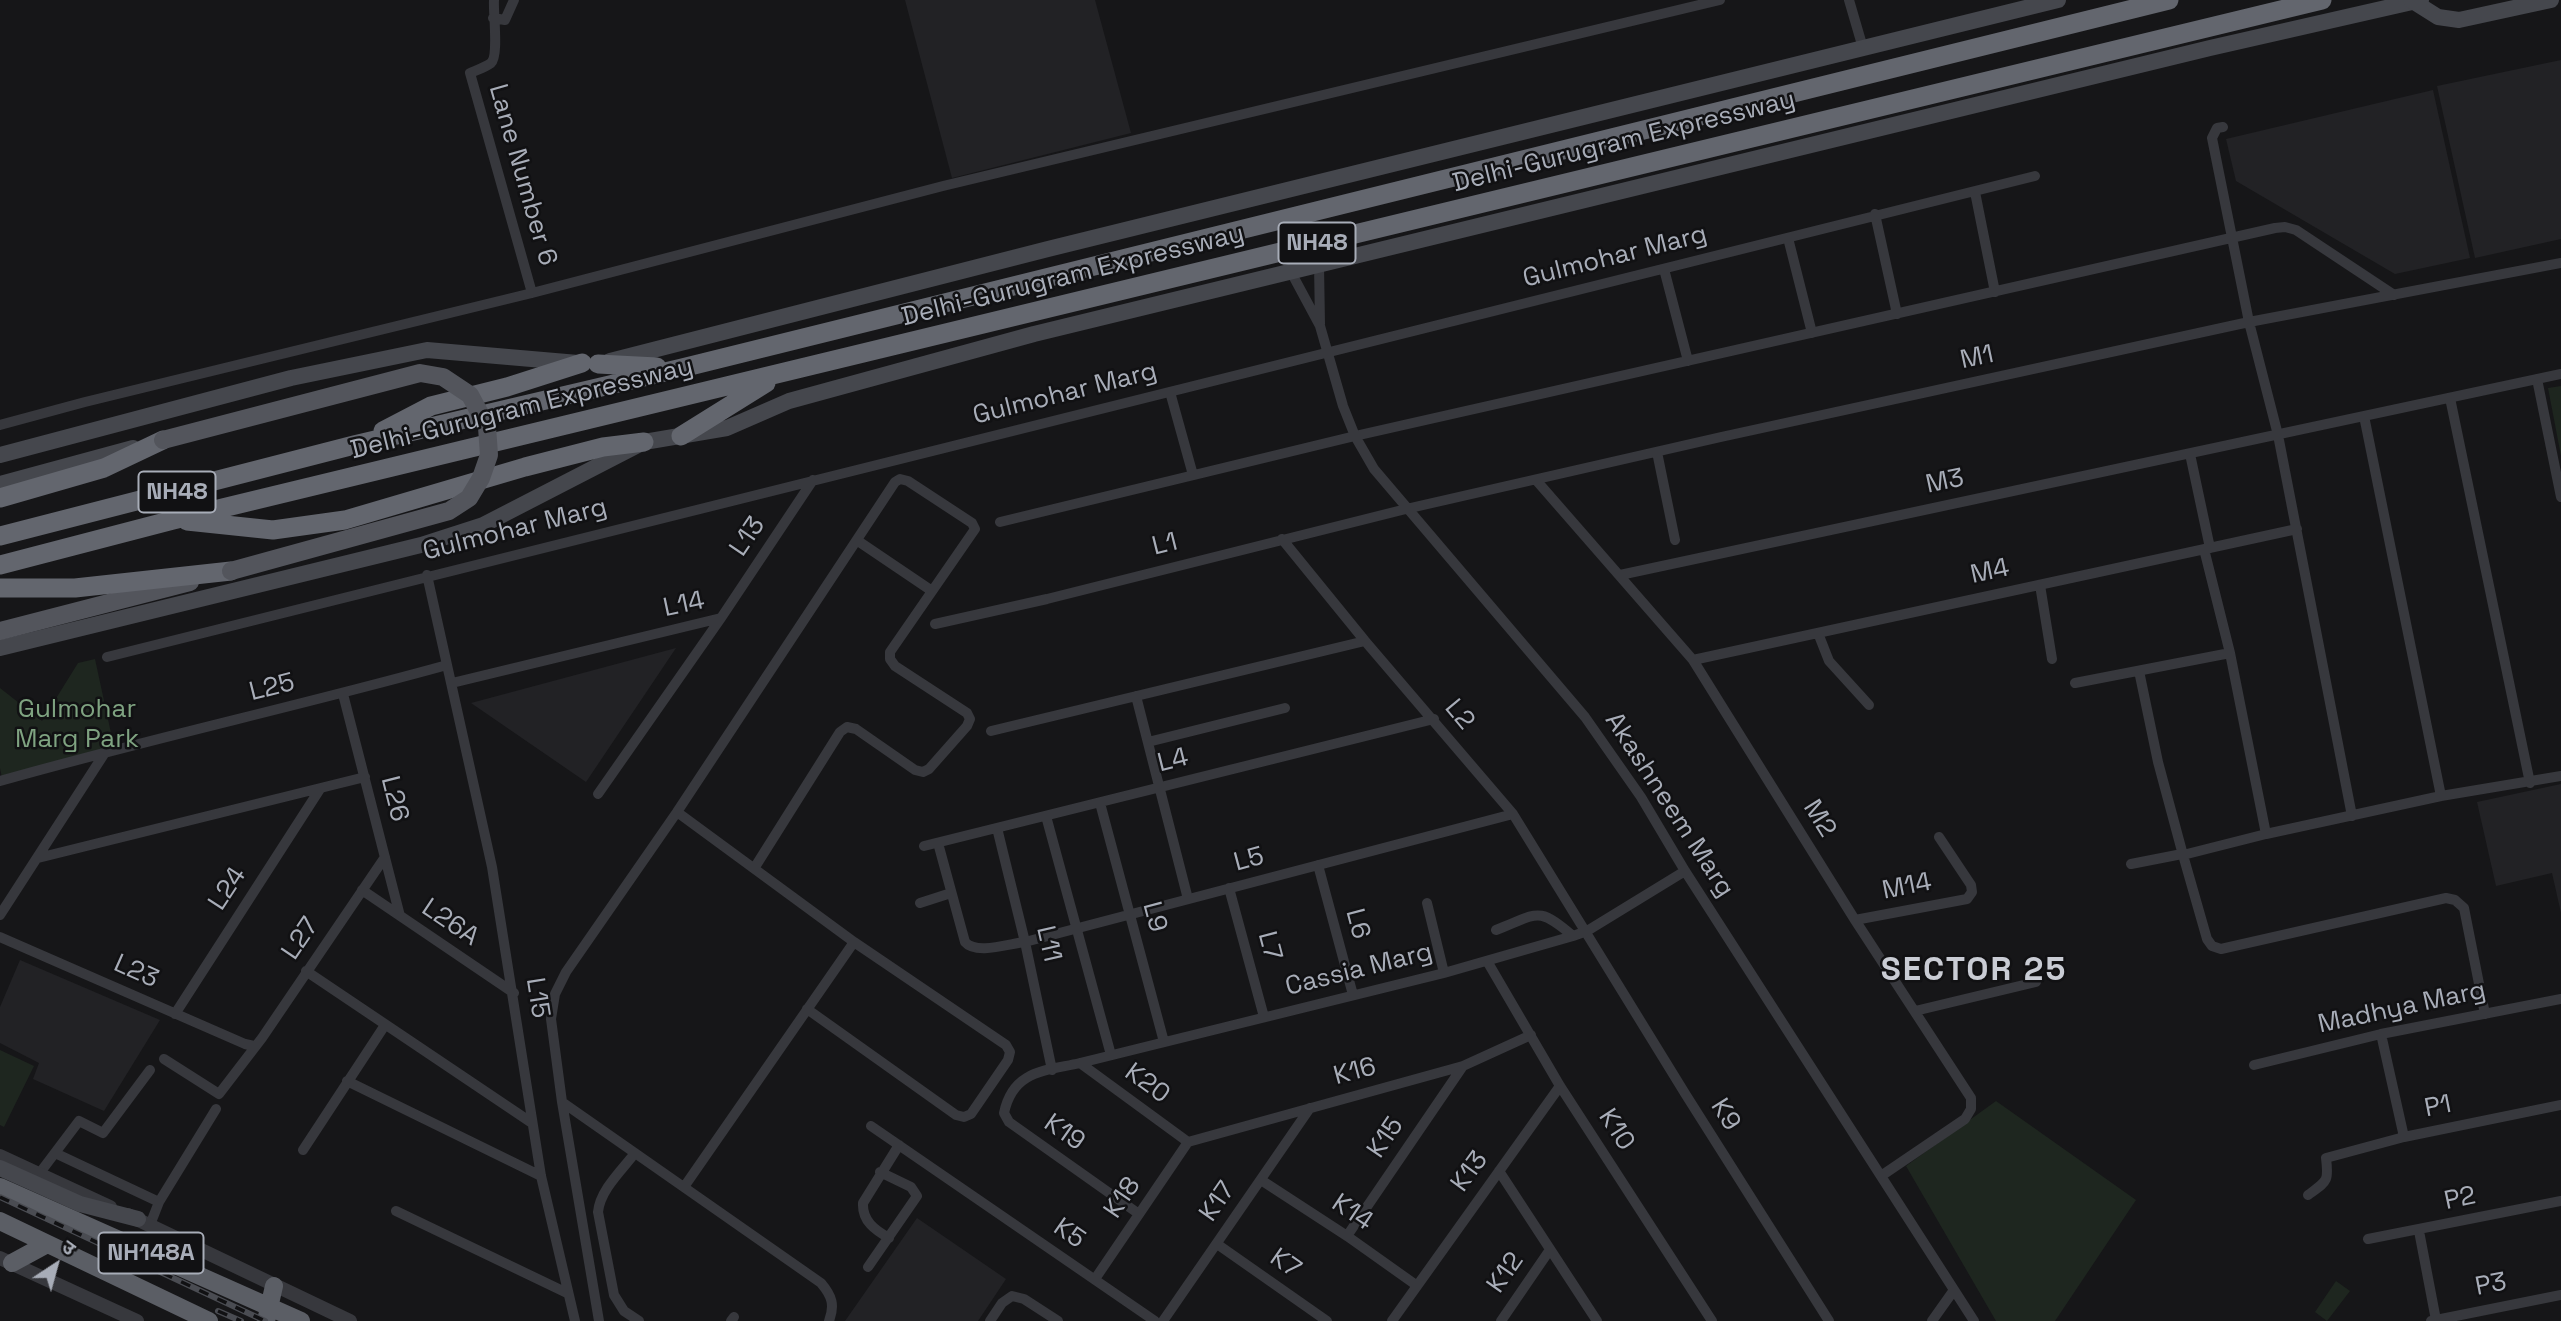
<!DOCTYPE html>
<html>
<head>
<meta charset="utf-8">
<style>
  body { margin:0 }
  #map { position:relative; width:2561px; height:1321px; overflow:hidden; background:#161618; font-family:"Space Grotesk","Noto Sans Devanagari",sans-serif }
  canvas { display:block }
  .north { position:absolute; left:21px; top:1230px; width:70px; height:70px; -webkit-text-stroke:5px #111113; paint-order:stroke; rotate:36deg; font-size:19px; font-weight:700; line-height:28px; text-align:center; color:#a8adb8 }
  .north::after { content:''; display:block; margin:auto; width:24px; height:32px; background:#a8adb8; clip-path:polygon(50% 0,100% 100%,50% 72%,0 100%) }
</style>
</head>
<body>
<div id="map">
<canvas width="2561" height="1321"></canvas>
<div class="north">उ</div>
</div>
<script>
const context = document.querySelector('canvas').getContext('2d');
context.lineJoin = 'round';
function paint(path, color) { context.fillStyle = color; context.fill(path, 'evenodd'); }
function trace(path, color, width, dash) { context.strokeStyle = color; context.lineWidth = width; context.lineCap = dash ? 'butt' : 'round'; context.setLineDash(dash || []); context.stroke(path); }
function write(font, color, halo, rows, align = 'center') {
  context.font = font + ' "Space Grotesk",sans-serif'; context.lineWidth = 5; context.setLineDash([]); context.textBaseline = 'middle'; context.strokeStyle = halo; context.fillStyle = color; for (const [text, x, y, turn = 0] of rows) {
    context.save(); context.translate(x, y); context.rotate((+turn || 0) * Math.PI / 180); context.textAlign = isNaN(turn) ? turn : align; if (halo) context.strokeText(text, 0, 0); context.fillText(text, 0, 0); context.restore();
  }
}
paint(new Path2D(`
  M905 0H1095L1131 133 952 178Z
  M2561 60V239L2475 258 2437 86Z
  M2433 90 2470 258 2395 274 2236 181 2226 139Z
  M676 648 586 782 471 703Z
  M2561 784V913L2552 873 2496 886 2477 802Z
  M20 960 160 1020 104 1111 33 1079 39 1063 0 1043V1007Z
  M917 1218 1006 1279 978 1321H845Z`), '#222225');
paint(new Path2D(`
  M2561 386V456L2548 388Z
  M95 659 114 747 2 778 0 768V688L42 721 78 663Z
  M0 1050 34 1066 4 1127 0 1125Z
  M1996 1101 2136 1200 2055 1321H1996L1906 1166Z
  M2336 1281 2350 1291 2327 1321 2315 1312Z`), '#1e261f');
trace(new Path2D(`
  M494 0C493 13 499 56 491 63 486 67 477 70 470 73L532 293
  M1849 0 1863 48
  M493 18 505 20 514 0
  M2223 127 2217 128 2212 138 2249 322 2278 435 2352 816
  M1975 192 1995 292
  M1875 214 1897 314
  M1788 238 1812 333
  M1319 265 1320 324
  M1664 269 1688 361
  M1291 272 1320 326 1343 406 1355 436 1374 469 1585 717 1641 797 1685 871 1974 1321
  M2537 379 2561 497
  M1170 392 1193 475
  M2450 398 2530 783
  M2364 416 2441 796
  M0 425 85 402 532 293 943 186 1720 0
  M1657 452 1675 540
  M2190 454 2210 548
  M1536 480 1693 660 1855 920 1971 1098V1109L1965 1119 1881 1176
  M1000 522 1355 436 2275 228 2285 227 2296 230 2394 295
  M1282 539 1365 641 1513 814 1686 1095 1829 1321
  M858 541 932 591
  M2204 549 2230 653 2266 834
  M427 575 492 867 541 1176 575 1321
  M1620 575 2561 374
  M2040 585 2052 659
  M935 624 1047 599 1406 509 1721 437 2249 322 2561 263
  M1818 633 1829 661 1869 705
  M107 657 2035 176
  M1693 660 2297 529
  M2139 671 2158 762 2183 855 2266 834 2441 796 2561 776
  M452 683 721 618
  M2075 683 2230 653
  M343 694 400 916
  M1136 696 1188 899
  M991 731 1365 641
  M1148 742 1285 708
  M0 781C148 739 299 706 447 665
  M598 794 721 618 813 480
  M1100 803 1164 1042
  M677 812 854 942 1006 1045 1010 1052 1008 1060 971 1114 964 1117 956 1115 807 1009
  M1046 816 1111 1055
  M997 828 1025 942 1052 1070
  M938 843 965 942C976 955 1008 944 1025 942L1513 814
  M924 846 1434 719
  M2183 855 2207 939 2212 946 2221 949 2446 898 2455 900 2464 908 2485 1014
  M38 858 365 777
  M2131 864 2182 854
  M1318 865 1353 995
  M1229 888 1264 1017
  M362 890 514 993
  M920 903 951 893
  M1427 903 1444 973
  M0 915 106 751
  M1855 920 1967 899 1972 892 1971 885 1939 837
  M1496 930C1538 914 1537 905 1573 936
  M0 937 245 1044 254 1046
  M1487 961 1560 1086 1712 1321
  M306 971 532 1123
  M1915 1011 2036 982
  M175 1014 320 789
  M2381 1034 2404 1137
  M164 1059 219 1094 262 1038 385 857
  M1080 1063 1188 1142
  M2254 1065 2381 1034 2561 999
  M347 1081 541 1176
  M562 1102 821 1283C832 1296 835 1305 829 1321
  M871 1126 1155 1321
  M1188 1142 1463 1066 1531 1035
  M303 1150 385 1025
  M55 1153 159 1202
  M635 1153C622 1170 600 1190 598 1212L614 1295 624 1311 639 1321
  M1499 1171 1597 1321
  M39 1174 79 1121 103 1133 150 1070
  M1261 1180 1347 1236 1416 1285
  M684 1187 854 942
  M2308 1195C2327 1181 2329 1182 2326 1158L2404 1137 2561 1105
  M396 1211 567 1293
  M1139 1214 1009 1122 1004 1113C1013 1070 1045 1071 1080 1063L1444 973 1573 936 1587 931 1685 871
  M150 1225 159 1202 216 1109
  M2419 1231 2436 1320
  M1347 1236 1463 1066
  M889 1238C875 1230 862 1221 863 1203L899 1145
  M2368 1239 2561 1201
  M1217 1244 1327 1321
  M868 1267 917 1196 911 1187 880 1172
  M1095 1279 1188 1142
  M599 1321 562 1102 551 1019 555 994 566 972 677 812 895 482 900 479 908 481 972 523 975 529 890 652V659L895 666 967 713 970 719 967 726 929 769 923 772 915 770 856 729 847 727 840 732 755 867
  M731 1321 734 1317
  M990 1321 1002 1303 1012 1296 1024 1299 1058 1321
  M1163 1321 1310 1108
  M1392 1321 1560 1086
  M1501 1321 1549 1251
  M1932 1321 1954 1290
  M2431 1321 2561 1295`), '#37383d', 10);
trace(new Path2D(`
  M0 1156 110 1207
  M128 1215 350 1321
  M0 1258 137 1321`), '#37383d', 14);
trace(new Path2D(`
  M610 361 1048 249 2058 0
  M0 455 291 378 427 350 578 363
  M0 484 133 448
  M0 648 421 545 483 525 644 442 727 428 789 401 1034 334 2210 48 2421 0
  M0 1168 80 1204 138 1219`), '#45474d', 16);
trace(new Path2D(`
  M0 631 190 582`), '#53555c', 18);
trace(new Path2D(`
  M0 1187 301 1321
  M0 1221 209 1321
  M12 1263 47 1244
  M266 1321 274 1286`), '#5b5e65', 18);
trace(new Path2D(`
  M598 364 657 367
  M383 431 431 406 507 387 582 363
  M681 436 766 383
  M0 498 104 468 163 440
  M187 521 273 530 345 520 525 467 603 447 644 442
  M0 536 354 445 682 368 2169 0
  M0 565 173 520 2322 0
  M0 588H75L231 571`), '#63666e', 19);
const rail = new Path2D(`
  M0 1197 265 1321
  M218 1311 241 1321`);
trace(rail, '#4a4c52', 6);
trace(rail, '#111113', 3.5, [10]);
trace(new Path2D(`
  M2411 0 2438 17 2459 20 2551 0`), '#45474d', 16);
trace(new Path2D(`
  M163 440 420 373 443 377 470 395 487 427 489 455 481 478 469 498 449 511 231 571`), '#53555c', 18);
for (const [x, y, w] of [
  [1317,243,77],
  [177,492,77],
  [151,1253,105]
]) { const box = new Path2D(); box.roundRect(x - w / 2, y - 20.5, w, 41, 5); context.fillStyle = '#111113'; context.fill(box); trace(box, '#a8adb8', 2); }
write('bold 24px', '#a8adb8', null, [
  ["NH48",1317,243],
  ["NH48",177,492],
  ["NH148A",151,1253]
]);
write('26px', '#a8adb8', '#111113', [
  ["Delhi-Gurugram Expressway",1624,142,-14],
  ["Lane Number 6",522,175,74],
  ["Gulmohar Marg",1615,257,-14],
  ["Delhi-Gurugram Expressway",1073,276,-14],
  ["M1",1977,358,-12],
  ["Gulmohar Marg",1065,394,-14],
  ["Delhi-Gurugram Expressway",522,409,-14],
  ["M3",1945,482,-12],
  ["Gulmohar Marg",515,530,-14],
  ["L13",748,537,-56],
  ["L1",1165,545,-14],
  ["M4",1990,572,-12],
  ["L14",684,605,-12],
  ["L25",272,688,-14],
  ["L2",1459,715,50],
  ["L4",1173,761,-14],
  ["L26",394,799,76],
  ["Akashneem Marg",1669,805,57],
  ["M2",1819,819,58],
  ["L5",1249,860,-15],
  ["M14",1907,887,-11],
  ["L24",228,889,-57],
  ["L9",1154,917,75],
  ["L26A",450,923,34],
  ["L6",1357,924,75],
  ["L27",301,939,-56],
  ["L11",1048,944,77],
  ["L7",1269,946,75],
  ["Cassia Marg",1359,970,-14],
  ["L23",136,972,24],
  ["L15",537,998,81],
  ["Madhya Marg",2402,1008,-12],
  ["K16",1355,1072,-15],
  ["K20",1147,1084,36],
  ["P1",2438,1107,-11],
  ["K9",1725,1115,58],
  ["K10",1616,1130,57],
  ["K19",1064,1133,35],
  ["K15",1386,1138,-56],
  ["K13",1470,1172,-54],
  ["K18",1123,1198,-56],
  ["P2",2460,1199,-12],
  ["K17",1218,1202,-55],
  ["K14",1352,1213,34],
  ["K5",1069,1234,35],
  ["K7",1285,1264,35],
  ["K12",1506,1273,-55],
  ["P3",2491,1285,-11]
]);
write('26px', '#7fa381', '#111113', [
  ["Gulmohar",77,710],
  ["Marg Park",77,740]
]);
context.letterSpacing = '2px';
write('bold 33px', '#c9ccd4', '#111113', [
  ["SECTOR 25",1974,971]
]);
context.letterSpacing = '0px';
</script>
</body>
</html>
